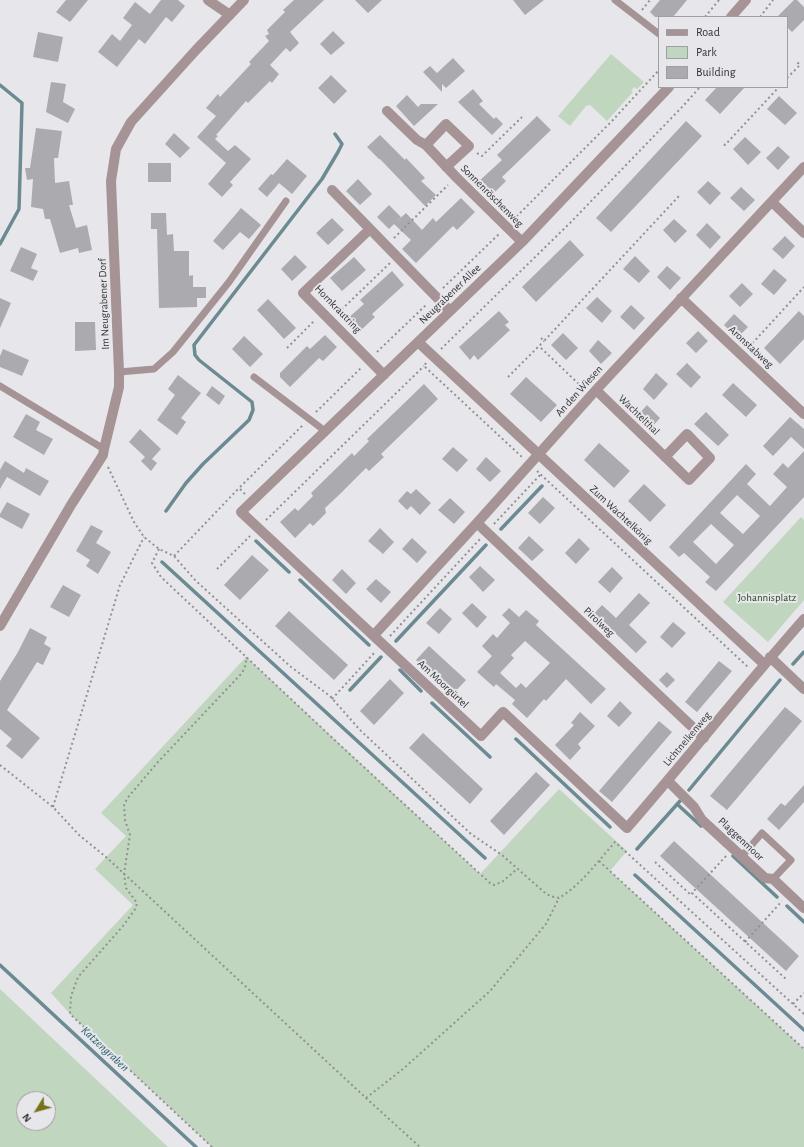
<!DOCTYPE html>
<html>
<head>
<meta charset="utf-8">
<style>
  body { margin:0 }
  #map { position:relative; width:804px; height:1147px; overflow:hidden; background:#e7e6eb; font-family:"Alegreya Sans",sans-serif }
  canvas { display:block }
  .legend { position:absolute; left:658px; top:16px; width:130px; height:72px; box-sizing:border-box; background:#e7e6eb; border:1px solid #9f9ea2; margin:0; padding:5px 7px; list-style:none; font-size:12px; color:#333335 }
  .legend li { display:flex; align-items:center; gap:8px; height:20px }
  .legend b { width:20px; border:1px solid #9f9ea2 }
  .north { position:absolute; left:16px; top:1091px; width:40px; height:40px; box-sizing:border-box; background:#e7e6eb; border:1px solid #9f9ea2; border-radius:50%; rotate:233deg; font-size:11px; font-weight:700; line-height:16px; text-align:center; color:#333335 }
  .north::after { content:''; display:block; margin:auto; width:14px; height:18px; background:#737318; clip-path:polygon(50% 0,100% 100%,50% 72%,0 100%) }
</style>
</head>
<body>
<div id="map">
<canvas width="804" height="1147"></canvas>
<ul class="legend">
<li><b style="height:5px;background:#a59395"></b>Road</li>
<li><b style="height:11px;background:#c1d6be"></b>Park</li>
<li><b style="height:11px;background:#abaaaf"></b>Building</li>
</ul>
<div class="north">N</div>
</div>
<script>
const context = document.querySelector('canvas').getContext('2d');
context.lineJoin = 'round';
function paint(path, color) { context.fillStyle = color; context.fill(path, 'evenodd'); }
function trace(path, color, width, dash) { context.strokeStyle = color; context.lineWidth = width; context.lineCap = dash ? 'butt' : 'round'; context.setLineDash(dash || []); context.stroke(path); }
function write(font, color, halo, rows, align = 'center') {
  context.font = font + ' "Alegreya Sans",sans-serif'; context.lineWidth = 4; context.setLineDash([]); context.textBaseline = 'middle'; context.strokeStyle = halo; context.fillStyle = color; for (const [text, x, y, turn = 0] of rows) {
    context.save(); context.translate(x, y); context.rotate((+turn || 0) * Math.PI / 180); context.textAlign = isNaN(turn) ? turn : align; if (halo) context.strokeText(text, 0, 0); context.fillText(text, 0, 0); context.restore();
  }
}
paint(new Path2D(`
  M611 54 644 82 637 89 634 87 631 91 633 92 607 121 590 105 586 106 570 126 558 116Z
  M801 517 804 520V600L768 642 723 602Z
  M246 657 480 874 559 789 627 851 610 871 804 1049V1147H212L70 1014 51 993 133 905 95 869 126 836 101 813Z
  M0 989 168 1147H0ZM24 1099H48V1123H24Z`), '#c1d6be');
trace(new Path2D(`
  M0 85 22 103 19 209 0 244
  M166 511 186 483 203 464 249 420 253 410 252 402 199 360 195 355 194 345 322 179 338 152 342 144 335 134
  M501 529 542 486
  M256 541 289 572
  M162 562 485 858
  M300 580 369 645
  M396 641 486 545
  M793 664 804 652
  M400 670 421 691
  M350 690 381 657
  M432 703 490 757
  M516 739 610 827
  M689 790 780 680
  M677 804 701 826
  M637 849 680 801
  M733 856 777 897
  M635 875 804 1030
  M787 906 804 922
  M0 965 196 1147`), '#6b8a91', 3.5);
paint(new Path2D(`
  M66 0H88L70 22 56 12Z
  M161 0H178L185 6 172 22 166 17 145 44 139 39 117 67 98 52 112 34 120 41 132 25 123 18 135 2 150 14Z
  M294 0H324L290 32 299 43 290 52 286 48 270 65 279 74 272 83 270 81 248 103 246 101 216 135 218 136 215 139 228 151 235 145 251 159 230 182 233 185 222 197 208 184 226 163 197 137 216 116 206 108 218 94 220 97 251 64 249 62 269 41 265 36 269 34 267 30 285 12 283 10Z
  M355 0H382L368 13Z
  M513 0H544L525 15Z
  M660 0H687L673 17H655L650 12Z
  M794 0H797L804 7V20L792 32 787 27V17H777Z
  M333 31 345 43 331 55 320 44Z
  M38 32 63 37 58 62 33 57Z
  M453 58 465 71 446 88 442 84V92L423 72 430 66 437 73Z
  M331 75 347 91 334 104 318 88Z
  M51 82 66 84 63 102 75 109 68 123 46 112Z
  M717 87H745L720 114 705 100Z
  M473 89 483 101 479 104 494 119 496 117 503 124 492 135 458 102Z
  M407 95 418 107 421 104H438L414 126 396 106Z
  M779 96 797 113 785 125 767 109Z
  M537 116 551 130 502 177 506 181 490 197 477 183 502 160 497 155Z
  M686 121 702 136 611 232 596 218Z
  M36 128 62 131 58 158H54L55 183 69 181 73 205H69L76 228 87 225 92 250 79 253 78 248 60 253 50 219H45L43 209 31 207 33 179 27 180 25 168H30Z
  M174 133 190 148 180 158 165 144Z
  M380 135 405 160 406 158 425 178 421 181 436 195 425 206 380 159H379L367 147Z
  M745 137 761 152 748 165 733 149Z
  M778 146 790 157 778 170 766 158Z
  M287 159 307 176 292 194 279 183 267 197 258 189 271 174 273 175Z
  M148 163H171V182H148Z
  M358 179 372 194 360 205 346 191Z
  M708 181 721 193 710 205 697 192Z
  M741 187 755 200 744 211 730 198Z
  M461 198 475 212 457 230 453 226 416 263 402 249 411 240 394 224 389 229 377 217 389 205 401 217 396 222 406 213 422 230 433 218 436 222Z
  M241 208 261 225 249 239 240 232 223 250 213 241Z
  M151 213H166L167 235 173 234 174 251H189V276L193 275V287H206V298H197V307L159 308 157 229H151Z
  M332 218 344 230 328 245 316 233Z
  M674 219 687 231 675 243 663 230Z
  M707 223 721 237 710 249 696 235Z
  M785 236 795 246 783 259 772 249Z
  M570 240 584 255 536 302 522 287Z
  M21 247 37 254 31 268 38 271 33 281 10 271Z
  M295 255 307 267 292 281 281 269Z
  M635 256 650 271 639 283 623 269Z
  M354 257 366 270 342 291 330 278Z
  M667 266 681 278 670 290 657 277Z
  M774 269 787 280 774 295 761 284Z
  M392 271 404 285 372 314 375 317 359 332 347 319 364 304 360 300Z
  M742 283 753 294 740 307 729 296Z
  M597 297 612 311 602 323 586 308Z
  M0 298 11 303 0 328Z
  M268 299 296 328 284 339 257 310Z
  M631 305 645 318 634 330 620 317Z
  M499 311 509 322 505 325 510 330 478 360 474 355 470 360 459 347Z
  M799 311 804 316V339L780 364 764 348Z
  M734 314 748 327 737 338 724 325Z
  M75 322H95L96 350 75 351Z
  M698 331 708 341 696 353 686 343Z
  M563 333 578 348 566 360 551 345Z
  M325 335 337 347 323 361 319 358 290 387 280 377V373L307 346 310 349Z
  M244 336 263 354 250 367 232 349Z
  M598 340 612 353 601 364 589 351Z
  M3 349 29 360 22 376 0 367V356Z
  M687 363 701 377 691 388 676 374Z
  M656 373 668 384 654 400 643 389Z
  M178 375 201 393 181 418 186 422 177 435 157 420 175 395 168 389Z
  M526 377 557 405 541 422 510 394Z
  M733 383 757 405 746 417 722 395Z
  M424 384 438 399 381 454 384 457 369 471 366 468 340 494 325 508 326 513 313 526 310 523 295 538 280 522 295 508 298 511 313 496 311 493 352 453 354 456 369 441 367 439Z
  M212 386 225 396 219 405 206 395Z
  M647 405 660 418 650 429 637 416Z
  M706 412 729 435 718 446 694 424Z
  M26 414 40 422 36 430 53 439 44 455 13 437Z
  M790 417 804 429V449L791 437 773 456 763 446Z
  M140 429 161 449 152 459 157 463 151 471 141 461 145 457 129 442Z
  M599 443 630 471 614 488 584 460Z
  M453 447 468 460 457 472 442 459Z
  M804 451V497L716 591 705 582 710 577 684 553 679 557 669 547 746 464 756 474 747 484 770 506 787 487 773 474 783 463 788 468ZM737 495 760 516 743 534 720 513ZM711 524 734 545 716 564 693 542Z
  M486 457 501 471 490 482 476 469Z
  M5 461 24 473 26 468 49 481 40 496 7 477 0 489V470Z
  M644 484 666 505 650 522 628 501Z
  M416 489 431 503 420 515 411 506 407 510 398 501 407 491 411 494Z
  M543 497 555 508 540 524 528 513Z
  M450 498 465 512 454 524 438 510Z
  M7 502 30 514 22 529 0 517V514Z
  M91 525 103 531 96 543 111 552 98 574 86 566 90 560 76 551Z
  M380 528 394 542 383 554 368 541Z
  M529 536 544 550 532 561 518 548Z
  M412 538 427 552 417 563 402 549Z
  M579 538 590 549 576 564 565 553Z
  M252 555 269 570 240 600 224 585Z
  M480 566 495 580 483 592 469 577Z
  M612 567 623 578 610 593 598 582Z
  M342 569 356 583 346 594 332 580Z
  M376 579 391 592 381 603 366 589Z
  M63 585 81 595 69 617 50 607Z
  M639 593 650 603 629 625 647 642 636 653 609 627 607 629 592 616 602 605 616 618Z
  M472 603 487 617 477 628 462 613Z
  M440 608 452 619 439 634 426 623Z
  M509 608 519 617 526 610 539 621 536 625 606 689 591 704 566 679 546 701 544 699 527 718 512 704 515 700 496 684 494 687 477 672 492 656 482 646 493 634 497 638 510 623 502 615ZM525 641 550 663 526 688 521 683 516 688 500 673 514 658 511 655Z
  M289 611 348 665 334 680 275 626Z
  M673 622 686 633 672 648 660 637Z
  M30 628 47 637 44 644 51 648 43 665 37 662 7 710 40 738 22 759 6 746 12 739 0 729V681L18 652Z
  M429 646 466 680 453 694 416 660Z
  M719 661 732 671 697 712 685 702Z
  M667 672 675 680 667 688 659 680Z
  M390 679 404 693 374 725 360 711Z
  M620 701 632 713 619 727 607 716Z
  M785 707 802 721 727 810 710 796Z
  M580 712 595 726 578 744 581 748 570 760 555 745 574 725 571 723Z
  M659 721 672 732 612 802 599 791Z
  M423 733 483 789 470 804 409 748Z
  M536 772 550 785 504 835 490 821Z
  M804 785V802L779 830 767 819 781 803 785 806Z
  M674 841 799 956 786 971 660 856Z`), '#abaaaf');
trace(new Path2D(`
  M642 10 650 0
  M705 17 719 0
  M760 17 773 0
  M787 78 800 65 796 61
  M724 144 725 145 779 87
  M477 153 482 156 522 117
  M513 220 611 122 659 70
  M394 238 448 185
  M443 288 499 234
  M338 313 390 263
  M541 338 544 341 679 196
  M749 347 804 287
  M287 348 315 320
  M541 348 584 389
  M441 349 571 222 683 106 700 87
  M377 352 427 304
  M426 363 424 366 522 457
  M508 377 544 341
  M316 412 361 368
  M108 467 134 522 144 537 159 549 174 556 196 581 291 667 330 696 360 730 471 834 502 855 544 892 550 896 559 898C581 885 598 861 615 842L804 1014
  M537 471 749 668
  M245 494 239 488 303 425
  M266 520 424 366
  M494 524 541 474
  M159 549 152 563 161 577 341 746 490 883 494 885 502 882 517 869
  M174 556 239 488
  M217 569 250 536
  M390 636 480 539
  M332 699 375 652
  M0 765 53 807 79 835 106 857 366 1098 420 1147
  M53 807 120 585 144 537
  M726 856 692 893 787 980
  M599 861 804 1049
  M655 862 691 895 692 893
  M745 942 782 901
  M793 1004 804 993
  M366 1098 403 1069 490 991 546 924 559 898
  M212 1147 70 1014 71 996 78 977 123 926 136 908 137 903 126 888 124 874 130 835 125 820 124 804 129 796 158 762 242 673 246 664V657`), '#919194', 2, [2, 3]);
trace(new Path2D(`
  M615 0 659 34
  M119 372 154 369 173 352 229 282 286 201
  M254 377 325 431
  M0 386 104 449
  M742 856 762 833 791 860 773 879`), '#a59395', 7);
trace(new Path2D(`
  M208 0 230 15
  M731 17 746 0
  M669 87 522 242 241 512 481 736 503 712 627 828C687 759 744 687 804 619
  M387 111 417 140 426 145
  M446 167 469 146 446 124 426 145 456 177 522 242
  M332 190 370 229
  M772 202 804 233
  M681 298 804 414
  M418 342 764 664
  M384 375 303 293 370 229 450 311
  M596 390 689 480 710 458 687 434 665 457
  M477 523 704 738
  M0 626 71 505 103 455 104 449 119 387V372L111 181 116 149 131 122 196 50 244 0
  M374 635 477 523 596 390 804 167
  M770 657 804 689
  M668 781 694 807 702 820 765 878 773 879 804 908`), '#a59395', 10);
write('11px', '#333335', '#e7e6eb', [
  ["Sonnenröschenweg",492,196,45],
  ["Neugrabener Allee",450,294,-44],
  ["Im Neugrabener Dorf",104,304,-92],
  ["Hornkrautring",338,309,46],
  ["Aronstabweg",751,347,43],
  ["An den Wiesen",579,391,-48],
  ["Wachtelthal",639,415,44],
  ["Zum Wachtelkönig",621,515,43],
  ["Pirolweg",599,622,43],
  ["Am Moorgürtel",443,684,43],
  ["Lichtnelkenweg",687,739,-50],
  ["Plaggenmoor",741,839,43]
]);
write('11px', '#254a21', '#e7e6eb', [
  ["Johannisplatz",767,598]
]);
write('italic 12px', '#23606a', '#e7e6eb', [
  ["Katzengraben",105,1049,43]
]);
</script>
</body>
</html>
